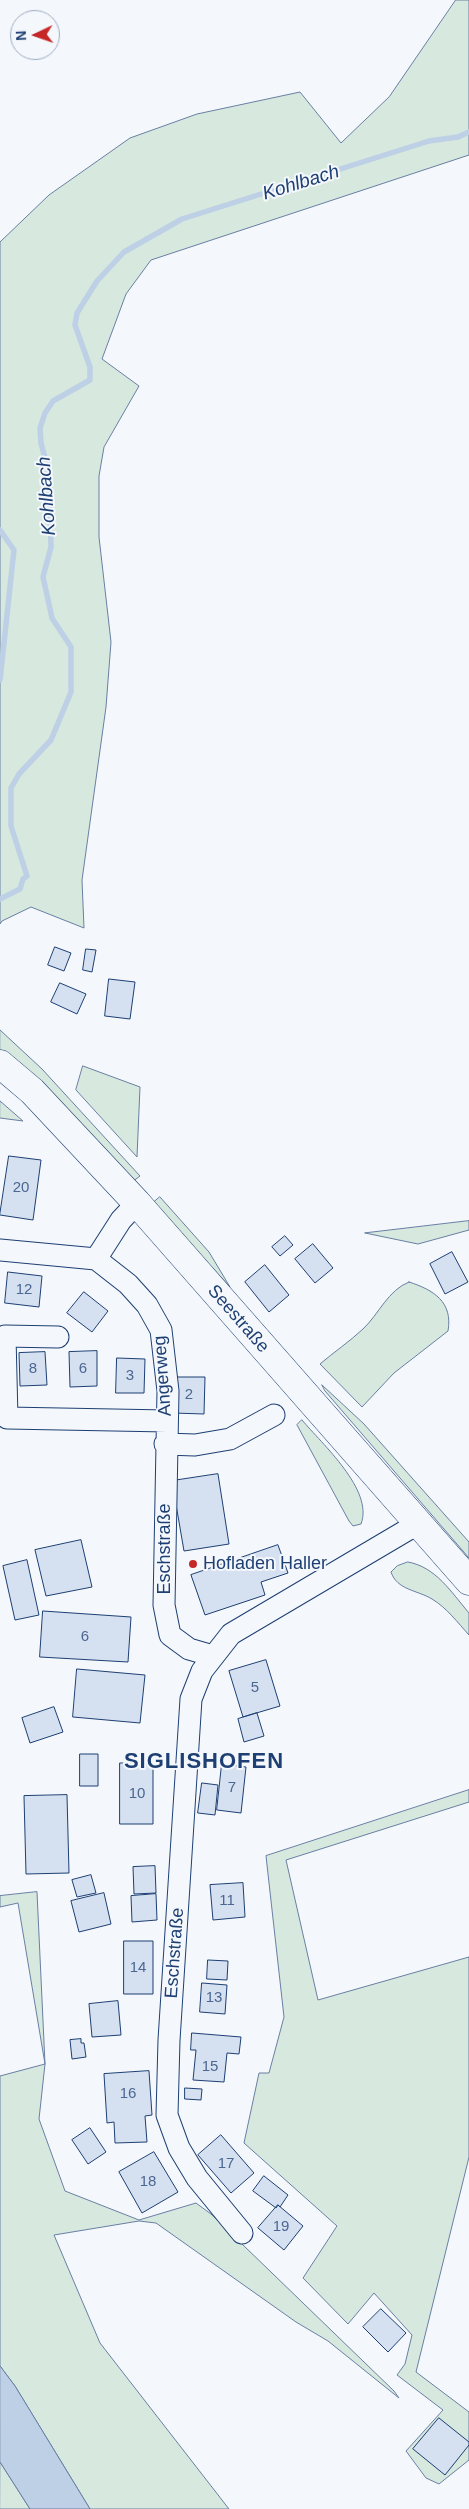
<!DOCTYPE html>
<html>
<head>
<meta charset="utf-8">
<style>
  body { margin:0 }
  #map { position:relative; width:469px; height:2509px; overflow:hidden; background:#f4f7fb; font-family:Arial,sans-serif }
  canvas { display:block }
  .north { position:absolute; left:10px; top:10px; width:50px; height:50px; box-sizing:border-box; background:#f4f7fb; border:1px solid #9eadc5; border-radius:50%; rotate:267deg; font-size:14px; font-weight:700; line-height:20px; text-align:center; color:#1d3f73 }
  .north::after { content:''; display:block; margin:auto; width:18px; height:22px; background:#c62828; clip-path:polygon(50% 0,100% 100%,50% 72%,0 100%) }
</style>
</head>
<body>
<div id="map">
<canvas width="469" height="2509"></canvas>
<div class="north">N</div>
</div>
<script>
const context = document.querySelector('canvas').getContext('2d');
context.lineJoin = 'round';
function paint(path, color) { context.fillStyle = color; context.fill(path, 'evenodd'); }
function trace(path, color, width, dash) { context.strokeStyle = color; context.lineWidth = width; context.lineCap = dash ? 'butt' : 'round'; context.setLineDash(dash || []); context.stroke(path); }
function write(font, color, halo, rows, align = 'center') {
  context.font = font + ' Arial,sans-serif'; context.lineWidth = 4; context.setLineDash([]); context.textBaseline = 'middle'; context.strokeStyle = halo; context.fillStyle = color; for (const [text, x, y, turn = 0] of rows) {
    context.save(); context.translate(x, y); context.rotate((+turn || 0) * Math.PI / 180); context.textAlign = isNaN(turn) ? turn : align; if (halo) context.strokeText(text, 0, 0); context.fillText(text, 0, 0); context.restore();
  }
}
const green = new Path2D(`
  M456 0H469V155L151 260 126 294 102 359 139 386 104 447 99 476V537L111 642 106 707 82 880 84 928 31 907 2 921 0 924V242L49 195 130 138 197 114 300 92 341 143 389 97Z
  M0 1030 42 1069 140 1176 132 1182 0 1053Z
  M83 1066 140 1087 137 1157 76 1090Z
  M0 1101 23 1121 0 1118Z
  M160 1197 209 1252 230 1287 153 1203Z
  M469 1221V1230L418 1244 365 1233Z
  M409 1282C434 1290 453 1302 448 1331L394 1373 362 1407 320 1364C334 1352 349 1342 363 1329 379 1314 388 1290 409 1282Z
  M322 1385 364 1424 469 1542V1558L325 1391Z
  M302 1420C322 1444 374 1490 361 1524L353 1526 349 1521 297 1425Z
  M408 1562C436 1567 451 1592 469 1613V1635C458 1623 447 1608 432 1599 417 1590 397 1590 391 1572L397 1566Z
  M469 1790V1802L286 1860 318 2000 469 1957V2157L416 2372 469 2412V2460L439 2484 426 2478 406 2451 443 2410 397 2375 405 2364 412 2335 374 2293 348 2324 303 2278 337 2226 244 2143 259 2073H269L284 2017 266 1856Z
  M37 1892 45 2064 39 2119 65 2191 139 2220 196 2203 211 2214 394 2391 399 2398 328 2341 296 2322 156 2223 139 2221 54 2235 100 2343 229 2509H90L15 2386 0 2366V2076L45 2064 18 1903 0 1907V1896Z
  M0 2462 30 2509H0Z`);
paint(green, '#d7e8df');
trace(green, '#687fa3', 1);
const water = new Path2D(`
  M0 2366 15 2386 90 2509H30L0 2462Z`);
paint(water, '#bed0e5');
trace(water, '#687fa3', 1);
trace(new Path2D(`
  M0 530 14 550 0 680
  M0 899 20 889 23 879 27 876 11 826V788L19 774 51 740 71 692V647L52 618 43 577 51 547 49 473 41 443 40 428 45 413 53 401 90 380V367L75 325 77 313 97 281 124 252 182 219 429 141 458 137 469 132`), '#bed0e5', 5.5);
const building = new Path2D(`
  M55 947 71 953 64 971 48 965Z
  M86 949 96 950 92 972 83 970Z
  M109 979 135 982 130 1019 105 1016Z
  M60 983 86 994 77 1014 51 1002Z
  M9 1156 41 1160 33 1220 0 1215Z
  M285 1236 293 1245 280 1256 272 1247Z
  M313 1244 333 1268 315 1283 295 1259Z
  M452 1252 468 1282 445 1294 430 1264Z
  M265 1265 289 1295 269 1312 245 1282Z
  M8 1272 42 1276 39 1307 5 1303Z
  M84 1292 108 1311 92 1332 67 1313Z
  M97 1351V1386L70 1387 69 1352Z
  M45 1352 47 1385 20 1386 19 1353Z
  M117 1358 145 1359 144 1393H116Z
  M174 1377H205L204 1414 173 1413Z
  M218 1474 229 1544 184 1551 172 1481Z
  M81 1540 92 1587 46 1596 35 1550Z
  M278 1545 288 1573 261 1582 265 1595 205 1615 191 1575Z
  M27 1560 39 1615 15 1620 3 1566Z
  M43 1611 131 1617 128 1662 40 1657Z
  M266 1660 280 1706 243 1717 229 1671Z
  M77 1669 145 1675 140 1723 73 1717Z
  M54 1707 63 1732 30 1743 22 1718Z
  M257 1713 264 1736 244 1742 238 1719Z
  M80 1754H98V1786H80Z
  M120 1763H153V1824H120Z
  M222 1764 246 1767 241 1813 217 1810Z
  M202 1783 218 1785 215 1815 198 1813Z
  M67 1795 69 1873 26 1874 24 1796Z
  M155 1866 156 1893 134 1894 133 1867Z
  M91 1875 96 1893 77 1897 72 1880Z
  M243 1883 245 1917 213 1920 210 1885Z
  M104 1893 111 1924 79 1932 71 1901Z
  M156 1894 157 1920 132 1922 131 1896Z
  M124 1941H153V1994H124Z
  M208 1960 228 1961 227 1980 207 1979Z
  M202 1983 227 1985 225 2014 200 2012Z
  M118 2001 121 2035 92 2037 89 2004Z
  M192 2033 241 2037 239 2054 227 2053 224 2082 193 2080 196 2050H191Z
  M81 2039V2043H84L86 2057 72 2059 70 2040Z
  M149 2071 152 2115 145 2116 147 2142 115 2143 114 2122 107 2123 104 2074Z
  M185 2088 202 2089 201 2100 185 2099Z
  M90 2128 106 2152 88 2164 72 2140Z
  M221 2135 254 2173 231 2193 198 2155Z
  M154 2152 178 2192 142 2213 119 2172Z
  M264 2176 288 2195 280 2207 278 2205 276 2208 253 2191Z
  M278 2205 303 2226 284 2250 258 2228Z
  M381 2309 406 2333 388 2352 363 2327Z
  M439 2418 469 2442V2445L445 2475 413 2449Z`);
paint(building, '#d5e0f0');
trace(building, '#1d3f73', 1);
const minor = new Path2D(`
  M0 1250 96 1259
  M96 1259 128 1284 147 1305 161 1330 168 1391 164 1605 170 1635 189 1649 213 1656
  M96 1259 121 1220 137 1203
  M58 1337 5 1336 7 1418 167 1421
  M165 1444 195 1445 230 1439 274 1415
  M242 2233 197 2178 179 2148 167 2115 169 2040 191 1699 202 1671 231 1634 419 1523`);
const major = new Path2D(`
  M0 1064 32 1091 137 1203 469 1581`);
trace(minor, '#1d3f73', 23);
trace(major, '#1d3f73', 29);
trace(minor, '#f4f7fb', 21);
trace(major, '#f4f7fb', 28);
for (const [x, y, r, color] of [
  [193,1564,5,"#c62828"]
]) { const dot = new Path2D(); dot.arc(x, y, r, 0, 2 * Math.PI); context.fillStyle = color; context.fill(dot); trace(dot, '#f4f7fb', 2); }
write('15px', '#4b6792', null, [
  ["20",21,1188],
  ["12",24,1290],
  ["8",33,1369],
  ["6",83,1369],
  ["3",130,1376],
  ["2",189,1395],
  ["6",85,1637],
  ["5",255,1688],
  ["7",232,1788],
  ["10",137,1794],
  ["11",227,1901],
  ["14",138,1968],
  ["13",214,1998],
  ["15",210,2067],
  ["16",128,2094],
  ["17",226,2164],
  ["18",148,2182],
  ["19",281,2227]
]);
write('18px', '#1d3f73', '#f4f7fb', [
  ["Seestraße",238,1319,49],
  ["Angerweg",163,1376,-94],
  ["Eschstraße",165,1549,-90],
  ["Eschstraße",175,1953,-86]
]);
write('18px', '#1d3f73', '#f4f7fb', [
  ["Hofladen Haller",203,1564]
], 'left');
write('italic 19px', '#1d3f73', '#f4f7fb', [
  ["Kohlbach",301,183,-17],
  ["Kohlbach",47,496,-94]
]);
context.letterSpacing = '1px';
write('bold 22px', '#1d3f73', '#f4f7fb', [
  ["SIGLISHOFEN",204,1762]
]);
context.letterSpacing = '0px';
</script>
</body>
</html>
